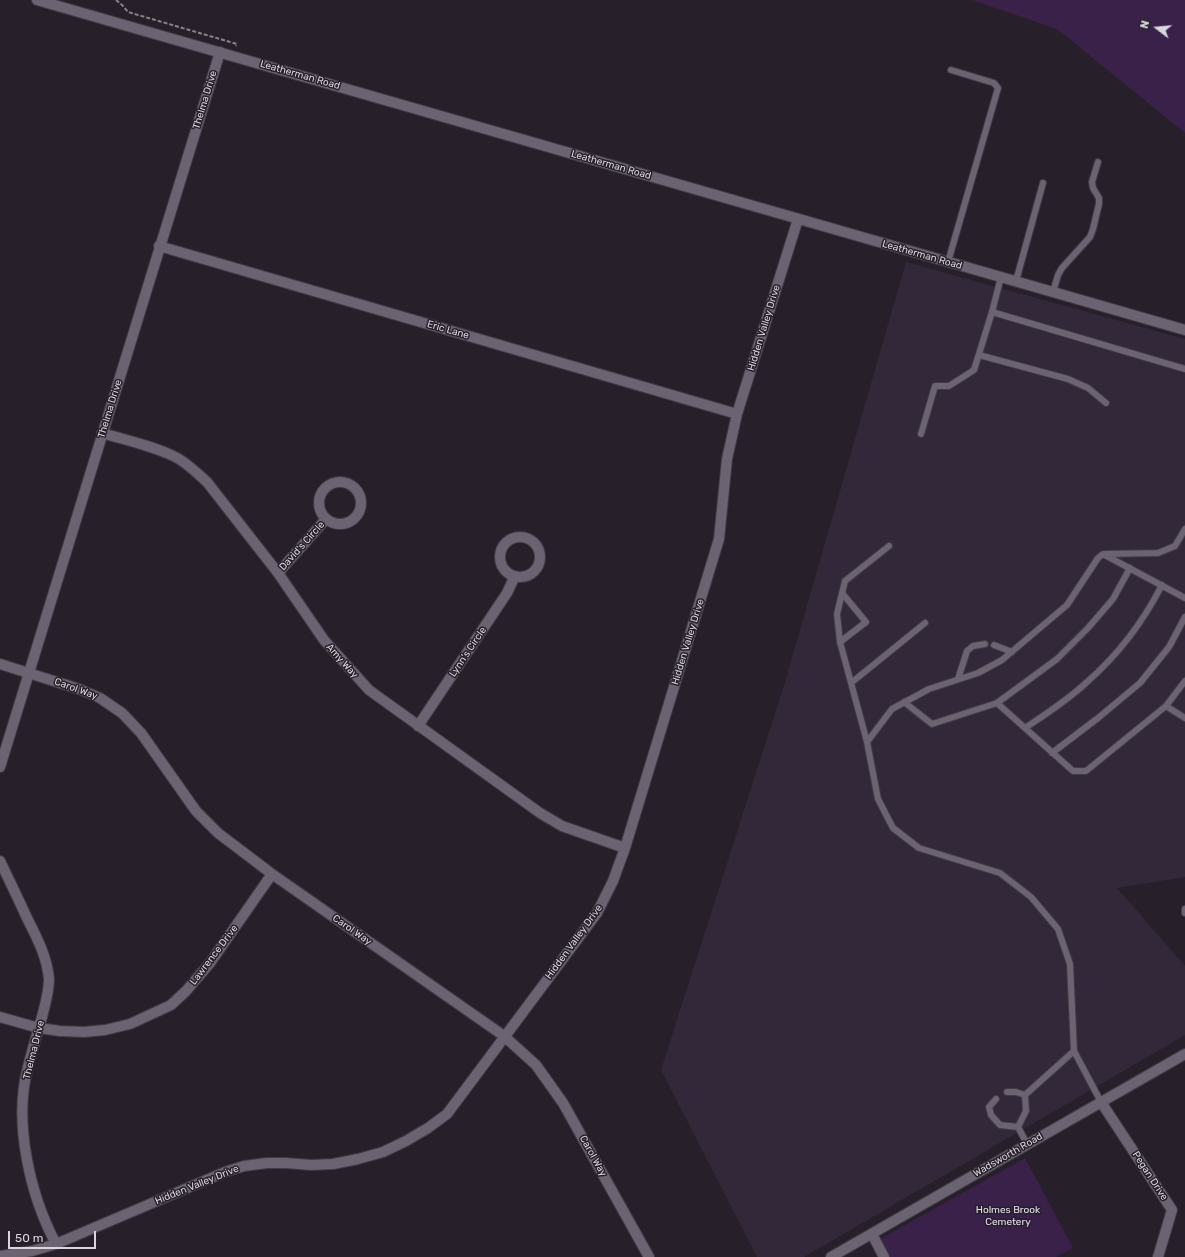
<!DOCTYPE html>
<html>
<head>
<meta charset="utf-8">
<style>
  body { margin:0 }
  #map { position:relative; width:1185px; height:1257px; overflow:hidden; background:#27202b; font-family:Rubik,sans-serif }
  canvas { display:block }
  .north { position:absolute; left:1137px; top:8px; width:40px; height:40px; -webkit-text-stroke:3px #27202b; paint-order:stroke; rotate:286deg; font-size:11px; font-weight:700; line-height:16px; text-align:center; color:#dad6dd }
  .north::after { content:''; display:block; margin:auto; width:14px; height:18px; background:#dad6dd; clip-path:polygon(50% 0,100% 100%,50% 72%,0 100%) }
  .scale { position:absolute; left:8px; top:1231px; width:88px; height:18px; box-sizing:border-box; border:2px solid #dad6dd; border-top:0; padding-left:5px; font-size:12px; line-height:14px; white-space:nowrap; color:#dad6dd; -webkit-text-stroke:3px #27202b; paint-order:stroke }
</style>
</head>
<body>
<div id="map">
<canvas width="1185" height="1257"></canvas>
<div class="north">N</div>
<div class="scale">50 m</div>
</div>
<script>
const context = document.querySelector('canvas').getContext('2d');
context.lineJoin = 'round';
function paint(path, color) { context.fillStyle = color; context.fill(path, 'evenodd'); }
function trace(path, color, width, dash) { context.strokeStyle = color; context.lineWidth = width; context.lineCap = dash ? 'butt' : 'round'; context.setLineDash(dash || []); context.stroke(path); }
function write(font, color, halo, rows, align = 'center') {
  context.font = font + ' Rubik,sans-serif'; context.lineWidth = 3; context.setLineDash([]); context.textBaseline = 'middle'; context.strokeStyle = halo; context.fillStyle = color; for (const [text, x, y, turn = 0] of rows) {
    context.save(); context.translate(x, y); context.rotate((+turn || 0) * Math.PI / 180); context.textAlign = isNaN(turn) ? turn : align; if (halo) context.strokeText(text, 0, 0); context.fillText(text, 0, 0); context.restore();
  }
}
paint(new Path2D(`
  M906 262 1185 339V877L1117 888 1185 966V1035L804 1257H757L661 1070 785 682Z`), '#322839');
paint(new Path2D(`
  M972 0H1185V133L1057 29Z
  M1025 1158 1073 1248 1056 1257H890L880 1239Z`), '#39214a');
const lane = new Path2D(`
  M948 262 998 88 994 83 951 70
  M1001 277 992 312 1185 369
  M1016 281 1043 183
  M1053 292 1058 275 1062 268 1090 237 1093 229 1099 204V198L1093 188 1092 182 1098 162
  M979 355 1068 379 1088 388 1106 403
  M921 434 935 386H949L974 370 992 312
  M1105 554 1158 553 1175 546 1185 529
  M840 642 866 622 842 593
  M994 645 1012 652
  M958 679 967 651 973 646 985 644
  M851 683 925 623
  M904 702 932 724 997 703 1073 771H1086L1166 706 1185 718
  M997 703 1057 659 1088 628 1113 599 1130 568
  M1166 706 1185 681
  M1025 728C1046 714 1068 700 1087 682 1118 655 1143 622 1162 585
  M867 742 840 642 837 614 845 581 889 546
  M1052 753 1098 718 1140 683 1169 647 1185 617
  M1185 909V913
  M1007 1092H1016L1025 1095
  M996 1099 989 1107 991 1115 1000 1125 1018 1127
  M1101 1102 1074 1051 1070 964 1058 929 1031 897 1000 873 919 848 893 828 878 799 867 742 892 709 929 689 978 673 1002 660 1067 605 1098 558 1103 554 1185 598
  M1027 1144 1018 1127 1026 1111 1025 1095 1074 1051`);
const street = new Path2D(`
  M159 246 737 414
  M102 433C125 440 158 447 179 459 189 465 198 474 207 482L278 573 324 640 369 690 540 813 562 826 625 848
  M319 503a21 21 0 1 1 42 0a21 21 0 1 1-42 0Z
  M500 557a20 20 0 1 1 40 0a20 20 0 1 1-40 0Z
  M278 573 326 519
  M0 664 79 689 100 698 122 713 141 733 196 811 218 833 272 874 504 1036 536 1065 563 1103 649 1257
  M418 726 507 593 515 576
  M0 767 220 52
  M0 861C9 880 18 898 26 916 36 936 47 956 49 979 49 992 45 1005 42 1017 37 1034 32 1051 28 1067 13 1122 30 1195 56 1244
  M0 1017 39 1028 60 1031 84 1032 105 1030 130 1024 171 1005 186 991 210 963 272 874
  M1101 1102 1172 1210 1158 1257
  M872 1234 884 1257
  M0 1256 32 1251 56 1244 225 1172 244 1166 267 1163H286L311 1165 333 1164 358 1159 383 1152 406 1141 428 1128 447 1114 597 913 613 881 625 848 719 539 727 459 737 414 798 219
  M831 1257 1185 1054`);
const secondary = new Path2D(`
  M37 0C420 108 802 220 1185 330`);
trace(lane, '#403b44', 8);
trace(street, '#403b44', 12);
trace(secondary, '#403b44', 12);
trace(new Path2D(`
  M116 0 122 5 128 12 237 44 236 46`), '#88828b', 2, [4, 2]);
trace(lane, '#6b6371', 6);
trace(street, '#6b6371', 10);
trace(secondary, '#6b6371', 10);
write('10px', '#dad6dd', '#27202b', [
  ["Leatherman Road",300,75,16],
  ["Thelma Drive",205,100,-73],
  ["Leatherman Road",611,165,16],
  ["Leatherman Road",922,255,16],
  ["Hidden Valley Drive",764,328,-73],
  ["Eric Lane",448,330,16],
  ["Thelma Drive",110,409,-73],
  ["David's Circle",302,546,-48],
  ["Hidden Valley Drive",688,642,-73],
  ["Lynn's Circle",468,652,-56],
  ["Amy Way",342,661,48],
  ["Carol Way",76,689,20],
  ["Carol Way",352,930,35],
  ["Hidden Valley Drive",574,942,-54],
  ["Lawrence Drive",214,955,-53],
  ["Thelma Drive",34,1050,-76],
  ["Wadsworth Road",1008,1155,-30],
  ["Carol Way",593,1156,61],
  ["Pegan Drive",1150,1176,57],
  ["Hidden Valley Drive",197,1185,-22]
]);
write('10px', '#e8ddf1', '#27202b', [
  ["Holmes Brook",1008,1210],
  ["Cemetery",1008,1222]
]);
</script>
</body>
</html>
